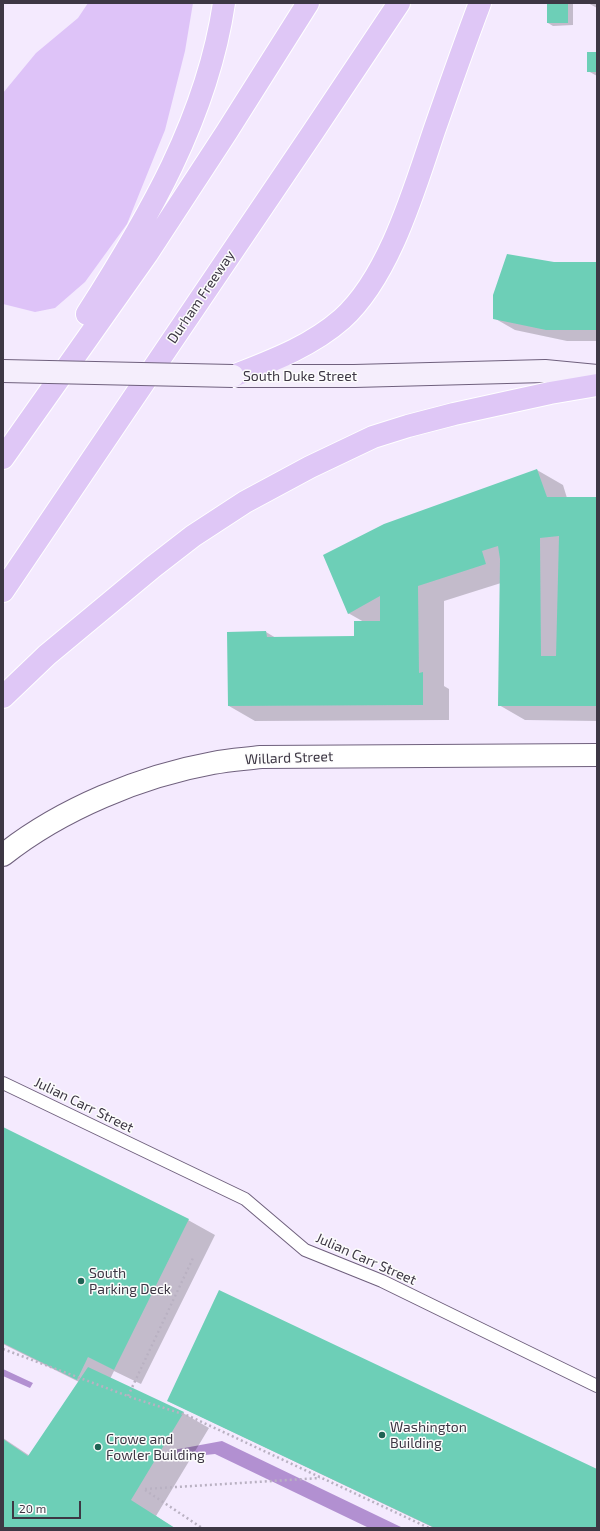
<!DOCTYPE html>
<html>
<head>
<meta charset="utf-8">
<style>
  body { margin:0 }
  #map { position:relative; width:600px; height:1531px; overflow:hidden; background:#f4eafe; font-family:"Exo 2",sans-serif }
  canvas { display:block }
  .frame { position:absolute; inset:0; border:4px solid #3d3744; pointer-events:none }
  .scale { position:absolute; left:12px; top:1501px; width:69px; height:18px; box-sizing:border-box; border:2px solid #3d3744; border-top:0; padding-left:5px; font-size:12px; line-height:14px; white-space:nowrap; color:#3d3744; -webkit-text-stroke:3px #fcfcfc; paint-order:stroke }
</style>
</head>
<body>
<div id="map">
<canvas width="600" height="1531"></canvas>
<div class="frame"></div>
<div class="scale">20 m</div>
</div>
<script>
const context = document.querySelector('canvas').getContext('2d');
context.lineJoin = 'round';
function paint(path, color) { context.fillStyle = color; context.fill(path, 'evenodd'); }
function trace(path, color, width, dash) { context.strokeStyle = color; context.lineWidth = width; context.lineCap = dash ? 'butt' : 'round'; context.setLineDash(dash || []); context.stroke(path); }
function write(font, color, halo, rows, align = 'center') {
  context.font = font + ' "Exo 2",sans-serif'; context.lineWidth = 3; context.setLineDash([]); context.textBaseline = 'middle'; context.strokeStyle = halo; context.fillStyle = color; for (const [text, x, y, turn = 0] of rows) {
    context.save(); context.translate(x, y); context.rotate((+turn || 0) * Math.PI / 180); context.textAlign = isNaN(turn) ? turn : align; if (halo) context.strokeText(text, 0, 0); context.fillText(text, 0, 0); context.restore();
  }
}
paint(new Path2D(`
  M88 3H193L185 51 165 130 127 224 85 282 55 308 35 312 3 304V93L36 53 78 18Z`), '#dec3f8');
paint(new Path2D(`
  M3 1369 33 1383 30 1388 3 1376Z
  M222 1441 403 1528H369L215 1454 167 1459 168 1451Z`), '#b290d1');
paint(new Path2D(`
  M548 3H570L573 4V25L553 26 548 23Z
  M588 3H597V8Z
  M597 53V76L588 71Z
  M554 263H597V341H567L515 330 494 318Z
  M537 470 563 485 567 498H597V721L525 720 499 705 501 583 444 601V686L449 689V720L255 721 229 706 266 632 276 638 355 637 364 622 348 613Z
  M3 1128 188 1220 215 1235 141 1384 114 1371 110 1379 183 1413 209 1428 156 1516 174 1528H3V1438L30 1456 79 1382 3 1344Z
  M168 1401 597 1470V1528H434Z`), '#0003');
paint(new Path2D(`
  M547 3H568V23H547Z
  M587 52H597V72H587Z
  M507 254 554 262H597V330H546L493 319V295Z
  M537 469 547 497H597V706H498L500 559 498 546 482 551 486 564 418 586 419 673 423 672V705L228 706 227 632 266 631 267 637 354 636V621H380V596L348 614 323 555 384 524ZM559 536 556 656H541L540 538Z
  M3 1127 189 1219 114 1370 88 1357 77 1380 3 1343Z
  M219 1290 597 1469V1528H435L167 1401Z
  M88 1367 184 1412 131 1500 175 1528H3V1439L28 1456Z`), '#6dcfb7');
const service = new Path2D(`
  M3 1083 245 1199 305 1250 382 1281 597 1386`);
const tertiary = new Path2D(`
  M3 855C61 809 141 776 213 763 229 760 245 759 261 757L597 755`);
const secondary = new Path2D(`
  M234 376H354L545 371 597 376`);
const motorway = new Path2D(`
  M87 314C148 218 207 118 224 3
  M233 376C271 361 310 347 342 319 389 277 414 190 434 131 449 88 464 45 480 3
  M3 458 147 254 226 133 308 3
  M3 591 313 132 399 3
  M3 697 47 655 153 567 193 536 245 502 310 467 373 437 408 426 454 414 550 393 597 385`);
trace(service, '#6f607d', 14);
trace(tertiary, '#6f607d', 24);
trace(secondary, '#6f607d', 24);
trace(motorway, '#fff', 24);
trace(new Path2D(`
  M3 1349 133 1398 189 1416 429 1528
  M128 1396 194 1256
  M145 1489 320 1478
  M145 1490 202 1528`), '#b9b1c2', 2.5, [2, 3]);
trace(service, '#fff', 12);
trace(tertiary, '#fff', 22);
trace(secondary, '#f5eefc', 22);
trace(motorway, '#dfc7f6', 22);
const secondaryBridge = new Path2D(`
  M3 371 233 376`);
trace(secondaryBridge, '#6f607d', 24, []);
trace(secondaryBridge, '#f5eefc', 22);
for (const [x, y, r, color] of [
  [81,1281,4,"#1f6354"],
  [382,1435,4,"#1f6354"],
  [98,1447,4,"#1f6354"]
]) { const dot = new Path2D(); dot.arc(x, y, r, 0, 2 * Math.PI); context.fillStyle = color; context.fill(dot); trace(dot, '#fcfcfc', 1.5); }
write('14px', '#3d3744', '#fcfcfc', [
  ["Durham Freeway",201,297,-56],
  ["South Duke Street",300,376],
  ["Willard Street",289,758,-2],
  ["Julian Carr Street",84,1105,26],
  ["Julian Carr Street",366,1259,24]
]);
write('14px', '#3d3744', '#fcfcfc', [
  ["South",89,1273],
  ["Parking Deck",89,1289],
  ["Washington",390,1427],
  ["Building",390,1443],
  ["Crowe and",106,1439],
  ["Fowler Building",106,1455]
], 'left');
</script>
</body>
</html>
